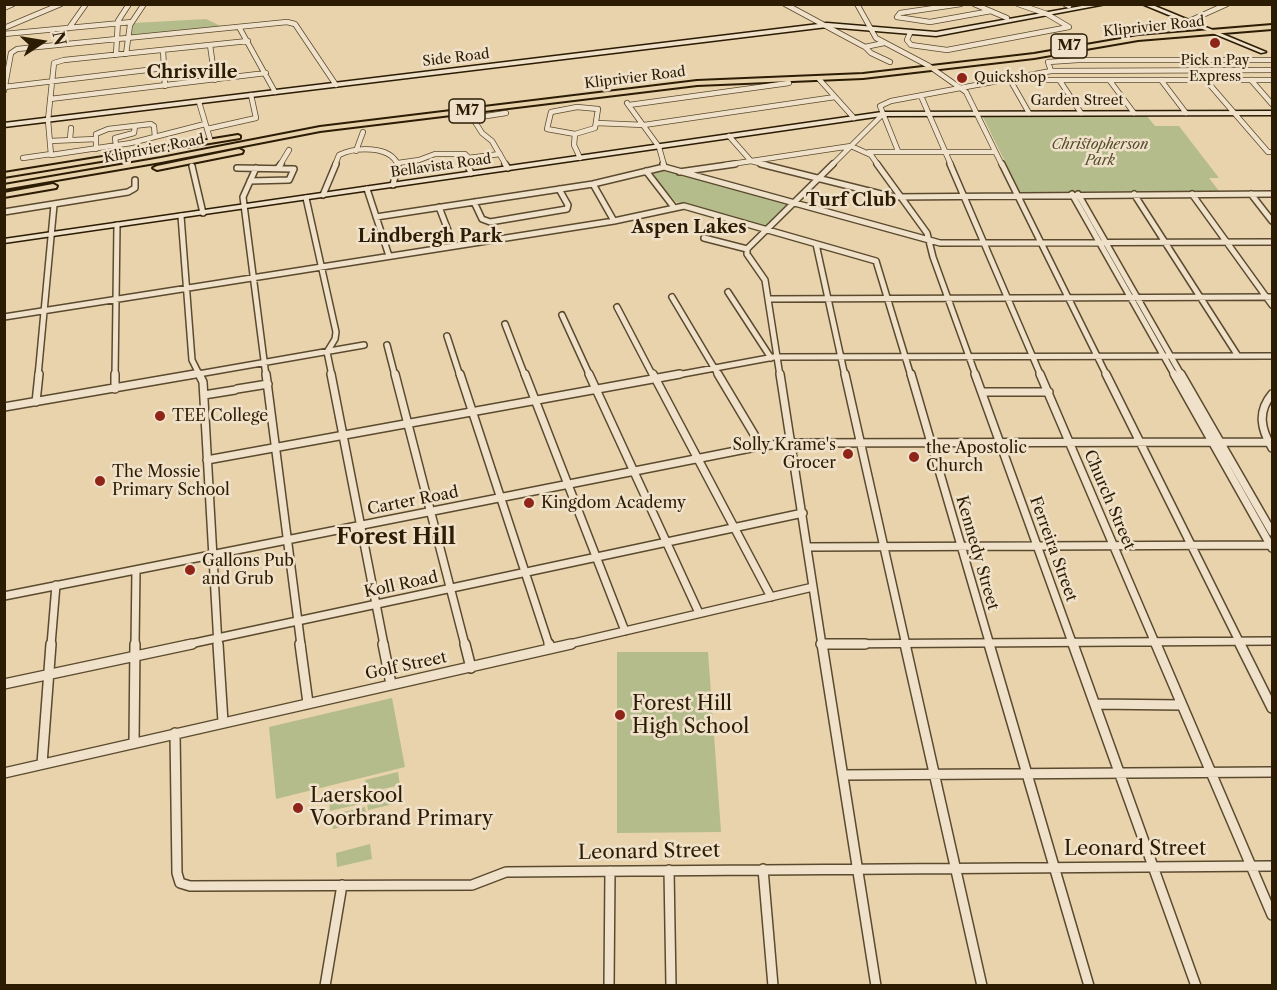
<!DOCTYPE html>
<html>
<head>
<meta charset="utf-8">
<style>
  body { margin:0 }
  #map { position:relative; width:1277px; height:990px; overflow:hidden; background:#e8d3ad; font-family:"Libre Caslon Text",serif }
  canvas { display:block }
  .frame { position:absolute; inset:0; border:6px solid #2c1c03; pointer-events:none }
  .north { position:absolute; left:12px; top:12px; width:60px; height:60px; -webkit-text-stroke:4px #f0e2ca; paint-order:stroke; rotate:78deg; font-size:16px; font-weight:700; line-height:24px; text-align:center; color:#2c1c03 }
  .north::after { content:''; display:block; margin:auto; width:21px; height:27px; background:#2c1c03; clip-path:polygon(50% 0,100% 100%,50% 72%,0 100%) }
</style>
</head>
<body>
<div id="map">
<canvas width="1277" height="990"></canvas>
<div class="frame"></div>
<div class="north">N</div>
</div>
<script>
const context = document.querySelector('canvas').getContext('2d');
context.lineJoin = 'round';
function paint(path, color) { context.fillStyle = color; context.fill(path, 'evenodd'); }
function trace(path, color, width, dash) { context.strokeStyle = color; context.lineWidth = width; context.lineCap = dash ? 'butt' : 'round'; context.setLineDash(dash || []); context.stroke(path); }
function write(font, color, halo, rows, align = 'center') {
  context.font = font + ' "Libre Caslon Text",serif'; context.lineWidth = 5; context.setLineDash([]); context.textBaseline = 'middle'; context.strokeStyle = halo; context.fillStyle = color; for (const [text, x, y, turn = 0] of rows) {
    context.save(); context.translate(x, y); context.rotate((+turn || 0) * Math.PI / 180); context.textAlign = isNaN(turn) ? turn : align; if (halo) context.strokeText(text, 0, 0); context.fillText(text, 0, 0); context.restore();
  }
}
paint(new Path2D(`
  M206 19 225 28 131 35 134 23Z
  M982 115H1146L1155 126H1179L1219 178H1209L1219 191 1020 192Z
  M663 169 788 204 789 205 768 226 762 227 676 202 653 176V172Z
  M617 652H708L721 832 617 833Z
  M392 698 405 767 276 799 269 727Z
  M398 772 400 785 367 793 365 780Z
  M400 789 402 802 368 810 366 797Z
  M362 790 364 803 330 811 329 797Z
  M365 807 367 820 333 829 331 815Z
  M370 844 372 859 337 867 336 853Z`), '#b4bc8b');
const streetFar3 = new Path2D(`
  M785 4 865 47
  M857 4 876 38 929 66 966 92 1002 165
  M974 4 1007 18
  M1065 4 1069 6
  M4 8 13 4
  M897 17 930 22 991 11
  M897 17 900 13 961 4
  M1187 22 1227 4
  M239 27 275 92
  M4 28 61 4
  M69 28 86 4
  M910 33 907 40 911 45 947 50 1069 27 1047 14 1018 4
  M4 34 132 22
  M884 43 865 47 871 53 890 62
  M210 45 215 80
  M163 50 165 86
  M126 54 130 25 144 4
  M116 55 118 21 129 4
  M1051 71 1048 62 1078 60H1272
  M1009 78 1029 113
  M1204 78 1268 152H1272
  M819 79 854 118
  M1014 80H1272
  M1161 80 1186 113
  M1251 80 1272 104
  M1060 81 1081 113
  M1110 81 1134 113
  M4 87 164 68
  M4 91 11 53 17 49 287 22 295 24 336 85
  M921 96 951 165
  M50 99 266 73
  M199 102 210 139
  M627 103 659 147 664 165
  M629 105 789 83
  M577 107 598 109 595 128 575 134 547 129 551 112Z
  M506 113 480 117 475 122 482 133 492 141 506 165
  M597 123 644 125 835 97
  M205 124 131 143 51 155 48 120 54 63 64 60 248 41
  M207 129 256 118 251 95
  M575 134 574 145 580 158
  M729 136 751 161 767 165
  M70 139 71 128
  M50 141 96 139
  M116 145 115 138 134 133 135 126
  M96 149V134L108 129 151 124 154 126 155 137
  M356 151 363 132
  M898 151 880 106 891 101 1051 71 1272 70
  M869 152H995
  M23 158 51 154
  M468 158 500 154
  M398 163 419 160 435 154H465L468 157 467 165
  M280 165 289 150
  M335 165 339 155C355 147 390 145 398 165
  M725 165 851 146 871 155 878 165
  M832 165 882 115`);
const streetFar2 = new Path2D(`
  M467 164 471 173
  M505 164 508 168
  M663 164 664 167
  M761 164 893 197 1272 194
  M877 164 927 233 933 257 976 376
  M950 164 1041 376
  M1002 164 1107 376
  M192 166 203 213
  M237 168 294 169 289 180 250 181
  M256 168 243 197 266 376
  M278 168 281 164
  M646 171 673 206
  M679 172 735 164
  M593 184 614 221
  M393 185 398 164
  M367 189 389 256
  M1072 194 1175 376
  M1078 194 1182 376
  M1134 194 1238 356
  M1192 194 1272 305
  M1251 194 1272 221
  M323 195 336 164
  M306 198 336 332 335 339 327 352 332 376
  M474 202 482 219 490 222 567 209 568 205 559 189
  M439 207 454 246
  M4 212 128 192 135 188V180
  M181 216 192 360 200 376
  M376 217 593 184 664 167 940 243 1272 242
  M704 238 747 249V254L765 280 780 376
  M816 244 845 376
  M747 249 833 164
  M728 292 771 358
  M672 297 719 376
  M768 299 1272 297
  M617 307 653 376
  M562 315 590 376
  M4 317 614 221 684 206 876 261 911 376
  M505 324 525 376
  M447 336 460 376
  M387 345 395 376
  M38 376 54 205
  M115 376 117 225
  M187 376 364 345
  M672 376 774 357 1272 356`);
const streetFar1 = new Path2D(`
  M199 374 203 382 218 645
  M266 374 301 645
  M331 374 384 645
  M395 374 465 645
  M460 374 549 645
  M525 374 625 631
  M589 374 699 613
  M653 374 771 597
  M718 374 761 446
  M780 374 822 645
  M845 374 906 645
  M911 374 990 645
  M975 374 1073 645
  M1040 374 1156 645
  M1106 374 1241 645
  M1174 374 1272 548
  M1181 374 1272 532
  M115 389V374
  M237 389 268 384
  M982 392H1049
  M1272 394C1257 412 1261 429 1272 448
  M204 395 235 390
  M36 402 39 374
  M4 407 195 374
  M207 460 680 374
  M808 547 1272 545
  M4 596 761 446 791 443 1268 442
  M821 644 1272 641
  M51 645 56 585
  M135 645 136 570
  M185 645 803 513
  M565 645 813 587`);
const street = new Path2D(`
  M218 644 223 722
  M300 644 308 703
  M383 644 391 684
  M465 644 471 668
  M549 644 550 648
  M821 644H865
  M822 644 876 986
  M905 644 982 986
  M989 644 1089 986
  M1073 644 1196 986
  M1156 644 1272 915
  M1240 644 1272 708
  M4 684 192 644
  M1095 704 1182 705
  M175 733 177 873 180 883 190 886 472 885 506 872 1272 866
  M134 743 135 644
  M42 764 51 644
  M4 773 571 644
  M843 775 1272 772
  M763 869 773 986
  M669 870 671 986
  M325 986 342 885
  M609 986 610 871`);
const secondary = new Path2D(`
  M1093 4H1106L936 36 827 27 4 127V123L827 23 936 32Z
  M1142 4H1150L1266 52 1261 53Z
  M1272 111V115L882 116 4 243V239L882 112Z`);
const primary = new Path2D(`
  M1272 25V29L1138 40 1034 58 863 78 697 85 320 131 161 162 4 189V185L161 158 320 127 697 81 863 74 1034 54 1138 36Z
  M238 135 240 136V138L4 177V173Z
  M239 149 243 151 242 153 157 170 153 168 157 166Z
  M53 184 57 186 56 188 4 197V193Z`);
trace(streetFar3, '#5b4a2e', 6);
trace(streetFar2, '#5b4a2e', 8);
trace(streetFar1, '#5b4a2e', 10);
trace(street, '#5b4a2e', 12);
trace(secondary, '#2c1c03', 3);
trace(primary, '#2c1c03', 4);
trace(streetFar3, '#f0e2ca', 4.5);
trace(streetFar2, '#f0e2ca', 5);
trace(streetFar1, '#f0e2ca', 7);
trace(street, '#f0e2ca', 9);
paint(secondary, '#f0e2ca');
paint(primary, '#e8d3ad');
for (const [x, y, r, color] of [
  [1215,43,6,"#8f2418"],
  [962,78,6,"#8f2418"],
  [160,416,6,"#8f2418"],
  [848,454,6,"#8f2418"],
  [914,457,6,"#8f2418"],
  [100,481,6,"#8f2418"],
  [529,503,6,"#8f2418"],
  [190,570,6,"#8f2418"],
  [620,715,6,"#8f2418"],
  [298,808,6,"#8f2418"]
]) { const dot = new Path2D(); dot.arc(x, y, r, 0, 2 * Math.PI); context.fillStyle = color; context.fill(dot); trace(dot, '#f0e2ca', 2); }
write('14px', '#2c1c03', '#f0e2ca', [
  ["Kliprivier Road",1154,27,-6],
  ["Side Road",456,58,-7],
  ["Kliprivier Road",635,78,-7],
  ["Garden Street",1077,101],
  ["Kliprivier Road",154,149,-11],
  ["Bellavista Road",441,166,-8]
]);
write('14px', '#2c1c03', '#f0e2ca', [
  ["Pick n Pay",1215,61],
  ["Express",1215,77],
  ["Quickshop",974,78,"left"]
]);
write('italic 14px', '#554c2c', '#f0e2ca', [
  ["Christopherson",1100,145],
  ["Park",1100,161]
]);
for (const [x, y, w] of [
  [1069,46,36],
  [467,111,36]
]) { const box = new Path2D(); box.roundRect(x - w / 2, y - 12, w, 24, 4.5); context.fillStyle = '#f0e2ca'; context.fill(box); trace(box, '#2c1c03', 1.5); }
write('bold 15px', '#2c1c03', null, [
  ["M7",1069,46],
  ["M7",467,111]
]);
write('16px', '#2c1c03', '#f0e2ca', [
  ["TEE College",172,416],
  ["Solly Krame's",836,445,"right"],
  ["Grocer",836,463,"right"],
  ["the Apostolic",926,448],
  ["Church",926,466],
  ["The Mossie",112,472],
  ["Primary School",112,490],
  ["Kingdom Academy",541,503],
  ["Gallons Pub",202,561],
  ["and Grub",202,579]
], 'left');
write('16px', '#2c1c03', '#f0e2ca', [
  ["Church Street",1109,500,67],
  ["Carter Road",413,501,-11],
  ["Ferreira Street",1053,549,70],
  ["Kennedy Street",977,553,74],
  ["Koll Road",401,585,-12],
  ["Golf Street",406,666,-12]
]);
write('bold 18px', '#2c1c03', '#f0e2ca', [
  ["Chrisville",192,73],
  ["Turf Club",851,201],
  ["Aspen Lakes",689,228],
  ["Lindbergh Park",430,237]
]);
write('20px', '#2c1c03', '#f0e2ca', [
  ["Forest Hill",632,704],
  ["High School",632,727],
  ["Laerskool",310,796],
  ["Voorbrand Primary",310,819]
], 'left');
write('20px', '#2c1c03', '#f0e2ca', [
  ["Leonard Street",1135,849],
  ["Leonard Street",649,852,-1]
]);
write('bold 22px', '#2c1c03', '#f0e2ca', [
  ["Forest Hill",396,538]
]);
</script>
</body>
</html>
